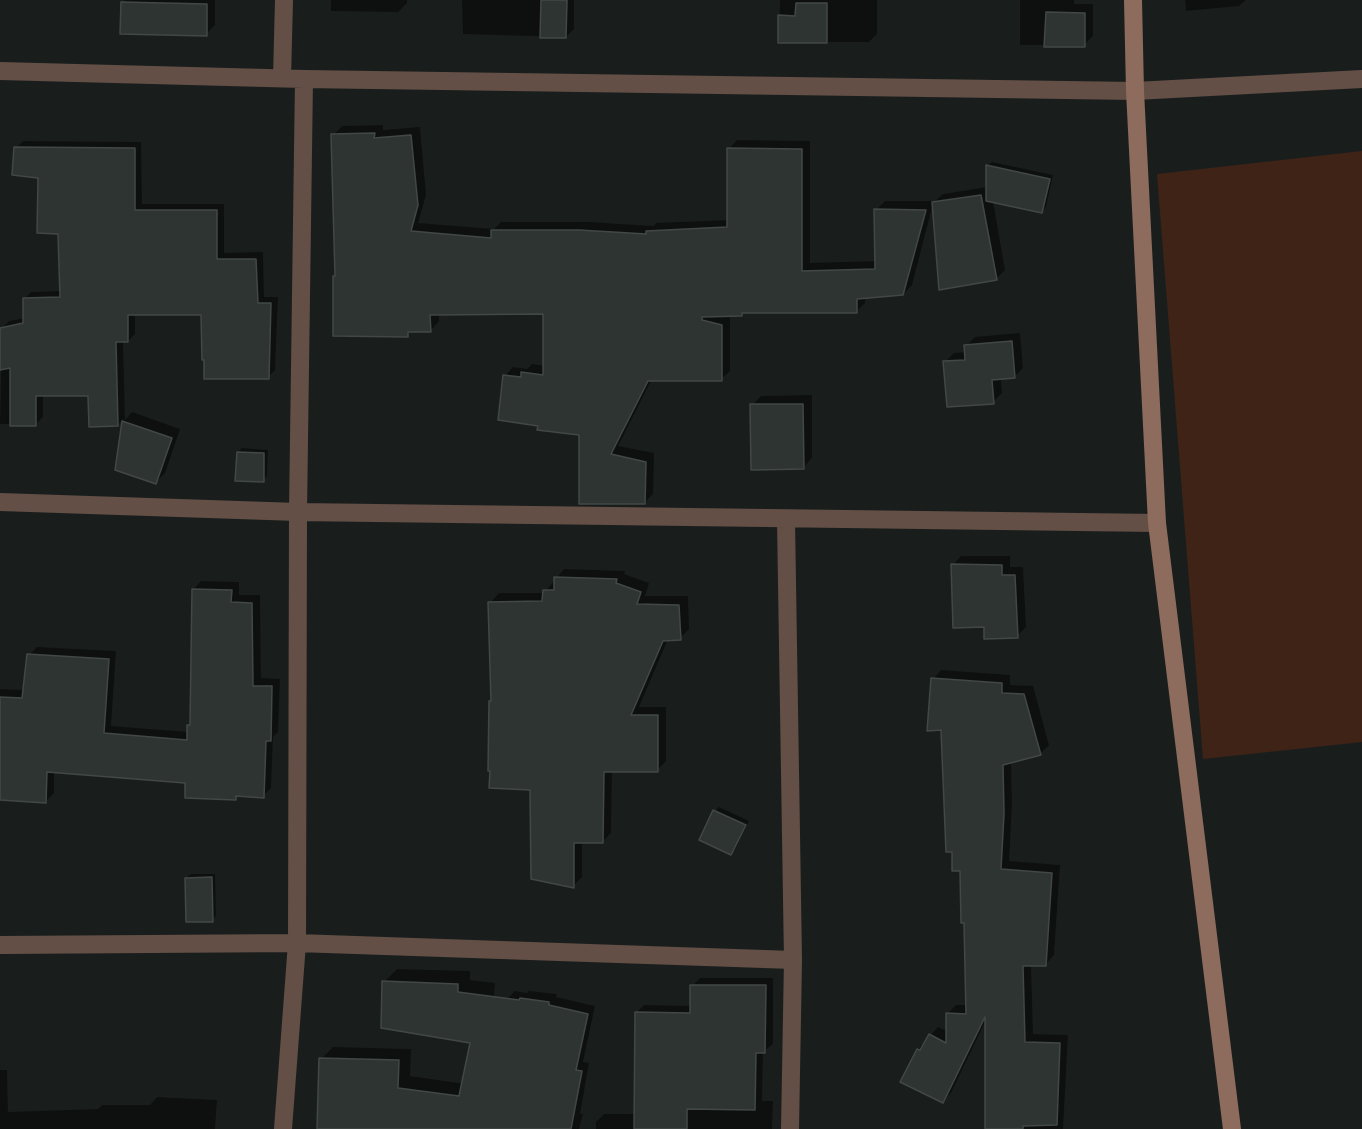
<!DOCTYPE html>
<html>
<head>
<meta charset="utf-8">
<style>
  body { margin:0 }
  canvas { display:block; background:#191e1d }
</style>
</head>
<body>
<canvas width="1362" height="1129"></canvas>
<script>
const context = document.querySelector('canvas').getContext('2d');
context.lineJoin = 'round';
function paint(path, color) { context.fillStyle = color; context.fill(path, 'evenodd'); }
function trace(path, color, width, dash) { context.strokeStyle = color; context.lineWidth = width; context.lineCap = dash ? 'butt' : 'round'; context.setLineDash(dash || []); context.stroke(path); }
paint(new Path2D(`
  M1362 151V742L1203 759 1157 174Z`), '#3f2316');
paint(new Path2D(`
  M125 0H215V25L206 34 122 3Z
  M331 0H407V3L398 12 331 11Z
  M462 0H574V29L566 37 463 34Z
  M780 0H877V34L869 42H779Z
  M1020 0H1074V4H1093V36L1084 45H1020Z
  M1185 0H1246L1239 6 1186 11Z
  M383 125V130L420 127 426 195 418 223 494 229 501 222H589L654 226 656 223 729 220V149L737 140 810 141V263L876 261V210L885 201H935L943 194 987 187V166L992 162 1053 175 1046 207 1042 211 993 201 1005 270 996 279 933 204 912 285 903 294 865 297V303L857 311 744 312 741 315H730V371L721 379H652L618 446 654 453 653 494 644 503 581 434 539 424 505 376 513 367 527 369 532 364 545 366V312L439 313V321L431 330 412 331 407 335 336 275 333 135 342 126Z
  M23 141 141 142 142 204H224V253L263 252 264 297H278L275 370 268 377 202 313 135 314V334L128 341 123 340 125 420 132 412 180 429 165 473 156 482 117 469 123 419 118 425 89 395H43V417L36 424H0L2 328 9 321 25 318 24 299 31 292 61 291 59 232 40 176 16 148Z
  M1020 333 1023 368 1014 377 1001 378 1002 393 993 402 945 362 954 353 966 352V346L975 337Z
  M812 395V458L803 468 752 405 761 396Z
  M242 448 268 450 267 476 263 480 238 452Z
  M961 556H1010V567H1023L1026 627 1017 636 953 565Z
  M564 569 625 571 624 574 649 583 645 596H688L689 629 680 638 668 639 639 707H666V761L657 770H612L611 833 602 842H582V877L573 886 493 700 490 603 499 593H544Z
  M201 581 239 582V595H260L261 678 280 679 278 732 273 737 271 788 263 796 239 795 235 799 187 781 54 771V793L46 801 0 798V689L25 690 29 655 37 647 116 651 111 726 189 732V725L192 723 193 590Z
  M941 670 1010 675V685L1033 686 1049 745 1040 754 1011 762 1012 805 1009 861 1060 865 1054 955 1046 964H1031L1033 1034 1068 1035 1063 1129H998L986 1020 951 1093 943 1101 918 1049 938 1027 947 1031V1014L956 1005H967L962 869 943 729 933 679Z
  M719 807 749 821 735 849 731 853 715 811Z
  M191 874H215L216 916 212 920 186 878Z
  M397 969 470 971V980L495 983 492 1030 384 982Z
  M700 978H773V1044L763 1052 762 1101H773L772 1129H596V1122L604 1114H635L636 1013 644 1005 692 1006V986Z
  M515 991 527 993 529 991 557 994 556 997 595 1006 583 1062 589 1063 580 1114H583L579 1129H519L507 999Z
  M333 1047 411 1049 410 1076 487 1087 484 1129H318L321 1059Z
  M0 1070H7L8 1112 98 1109 102 1105H150L157 1097 217 1100 215 1129H0Z`), '#0007');
const building = new Path2D(`
  M541 0H567L566 38H540Z
  M121 2 207 4V36L120 34Z
  M796 3H827V43H778V15L795 16Z
  M1046 12 1085 13V47H1044Z
  M375 133 374 138 411 135 418 205 411 231 491 238V230H579L646 234V231L727 227V148L802 149V271L875 269 874 209 926 210 903 295 857 299V313H742V316L702 317V320L722 325V381H648L611 454 646 462 645 504H579V435L537 430 538 426 498 420 503 375 521 377V372L543 375V314L430 315 431 332H408V337L333 336V276H335L331 134Z
  M14 147 135 148V210H217V259H256L258 303H271L269 379H204V360H202L201 315H128V342H116L118 426 89 427 88 396H36V426H10V368L0 370V328L23 323V298L60 297 58 234 37 233 38 178 12 175Z
  M986 165 1050 179 1042 213 986 201Z
  M981 195 997 280 939 290 932 202Z
  M1012 341 1015 378 992 380 994 404 947 407 943 361 965 360 964 345Z
  M750 404H803L804 469 751 470Z
  M122 421 172 438 156 484 115 470Z
  M237 452 264 453V482L235 481Z
  M951 564 1002 565V575H1015L1018 638 984 639V627L953 628Z
  M554 577 617 579 616 583 641 592 637 604 679 605 681 640 663 641 631 715H658V772H604L603 843H574V888L531 879 530 790 489 788 490 771H488L489 701H491L488 602 542 601 543 590H554Z
  M192 589 232 590 231 602 252 603 253 686H272L271 741H266L264 798 236 796V800L185 798V783L47 772 46 803 0 800V697L22 698 27 654 109 659 104 733 187 740V725H190Z
  M931 678 1002 683V693L1024 694 1041 755 1003 765 1004 814 1001 869 1052 873 1046 966H1023L1025 1042 1060 1043 1057 1125 1023 1126V1129H985V1017L943 1103 900 1082 917 1049 920 1050 929 1034 946 1043V1013L966 1014 964 923H961L960 871H952V852H946L941 730 927 731Z
  M713 810 746 825 731 855 699 840Z
  M212 877 213 922H186L185 878Z
  M382 981 458 984V992L519 1000 520 998 549 1002V1005L588 1014 576 1070 582 1071 571 1129H317L319 1058 399 1060 398 1088 459 1096 470 1043 381 1028Z
  M690 985H766L765 1053H756L755 1110 687 1109V1129H634L635 1012 690 1013Z`);
paint(building, '#2e3432');
trace(building, '#424846', 1.5);
trace(new Path2D(`
  M0 71 304 79 1135 91 1362 79
  M282 78 284 0
  M0 502 298 512 1157 523
  M786 520 793 960 790 1129
  M0 945 297 943 793 960
  M283 1129 297 943 298 512 304 79`), '#644f46', 18);
trace(new Path2D(`
  M1133 0 1135 91 1157 523 1232 1129`), '#8d6b5d', 18);
</script>
</body>
</html>
